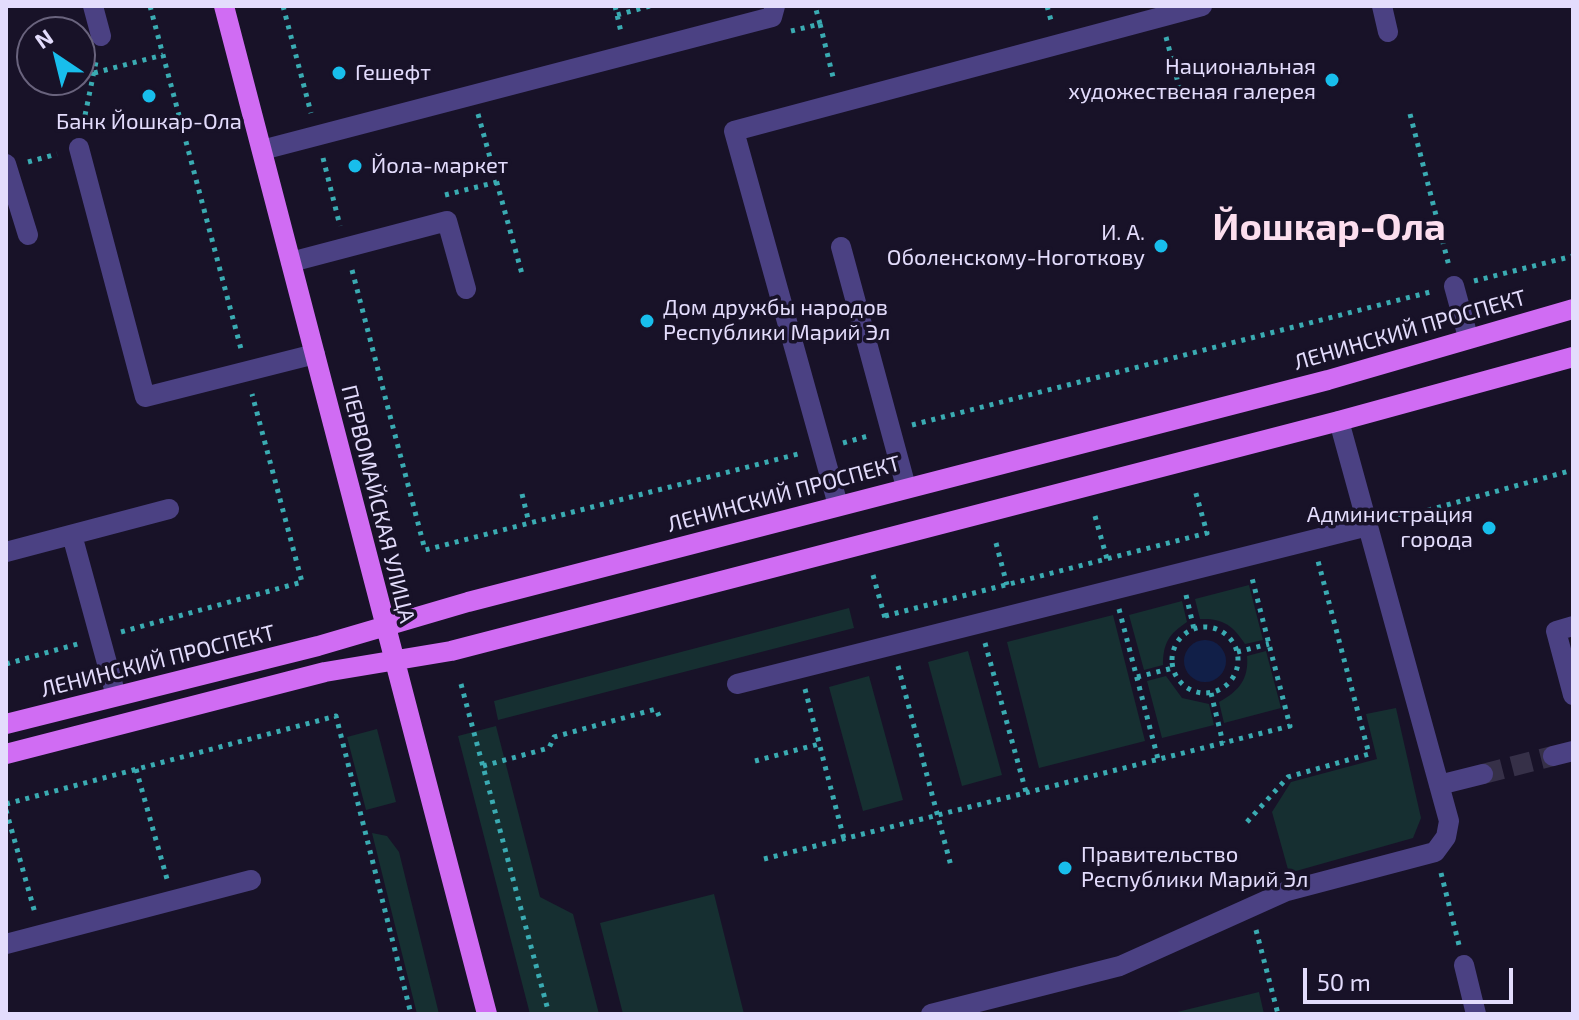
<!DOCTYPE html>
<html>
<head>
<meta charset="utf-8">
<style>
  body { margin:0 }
  #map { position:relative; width:1579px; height:1020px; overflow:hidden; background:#181228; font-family:"Exo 2",sans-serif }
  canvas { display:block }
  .frame { position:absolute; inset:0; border:8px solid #e3dcfc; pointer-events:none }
  .north { position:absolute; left:16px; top:16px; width:80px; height:80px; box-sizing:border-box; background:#181228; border:2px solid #69637d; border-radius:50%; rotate:325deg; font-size:22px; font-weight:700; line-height:32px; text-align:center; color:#e3dcfc }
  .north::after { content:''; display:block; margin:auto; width:28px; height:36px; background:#18beec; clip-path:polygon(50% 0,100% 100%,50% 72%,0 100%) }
  .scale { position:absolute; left:1303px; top:968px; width:210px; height:36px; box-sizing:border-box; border:4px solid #e3dcfc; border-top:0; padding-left:10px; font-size:24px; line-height:28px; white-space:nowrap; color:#e3dcfc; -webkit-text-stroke:6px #181228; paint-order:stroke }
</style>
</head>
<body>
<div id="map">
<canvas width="1579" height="1020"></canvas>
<div class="frame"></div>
<div class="north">N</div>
<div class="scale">50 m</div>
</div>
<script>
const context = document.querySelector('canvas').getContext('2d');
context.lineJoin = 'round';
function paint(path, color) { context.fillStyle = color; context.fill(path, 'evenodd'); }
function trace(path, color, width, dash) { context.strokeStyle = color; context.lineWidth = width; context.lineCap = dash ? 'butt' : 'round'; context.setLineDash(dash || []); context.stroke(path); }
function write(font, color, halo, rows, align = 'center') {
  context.font = font + ' "Exo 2",sans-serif'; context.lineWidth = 7; context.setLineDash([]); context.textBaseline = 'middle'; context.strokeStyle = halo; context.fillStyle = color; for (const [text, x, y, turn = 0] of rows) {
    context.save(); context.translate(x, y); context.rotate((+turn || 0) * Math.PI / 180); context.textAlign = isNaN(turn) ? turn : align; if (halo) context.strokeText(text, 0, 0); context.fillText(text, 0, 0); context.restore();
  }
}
paint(new Path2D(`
  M1249 585 1263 640 1245 644C1233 625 1222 618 1200 619L1195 599Z
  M1182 601 1187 622C1169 634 1163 643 1163 665L1144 670 1129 615Z
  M849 608 854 628 498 720 494 701Z
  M1113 615 1145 741 1039 768 1007 642Z
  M968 651 1002 775 962 786 928 662Z
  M1266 651 1281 708 1224 723 1219 702C1239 691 1249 679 1247 656Z
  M869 676 903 800 863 811 829 687Z
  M1166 676 1182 698 1209 704 1214 725 1162 738 1147 681Z
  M1396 708 1421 818 1413 838 1289 873 1272 812 1291 782 1377 759 1366 714Z
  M496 726 540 897 573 914 599 1014H530L458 736Z
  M377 729 396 802 366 810 347 737Z
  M372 833 387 836 399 852 439 1014H417Z
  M714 894 744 1014H623L600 923Z
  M1259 992 1264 1014H1169Z`), '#162f31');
paint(new Path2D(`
  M1184 661a21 21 0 1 1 42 0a21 21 0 1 1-42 0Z`), '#111f48');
trace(new Path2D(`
  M1483 774 1553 756`), '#363048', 20, [20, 10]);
trace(new Path2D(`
  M150 6 241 349
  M283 6 311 113
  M615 6 621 32
  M1047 6 1052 24
  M617 15 650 6
  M820 24 834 81
  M791 31 820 24 815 6
  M1166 37 1182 98
  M94 73 163 55
  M478 114 522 274
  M1410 114 1449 266
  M83 125 97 57
  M323 158 340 226
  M28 162 57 154
  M445 195 497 182
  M352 270 425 550 802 453
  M1474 281 1573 256
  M912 425 1434 291
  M843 443 868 436
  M522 494 529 523
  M1095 516 1107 559
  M1389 521 1573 470
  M996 543 1007 585
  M873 575 885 618
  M1186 595 1194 629
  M1119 609 1158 759
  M885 616 1207 533 1195 490
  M1172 660a33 33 0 1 1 66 0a33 33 0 1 1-66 0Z
  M121 632 302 582 252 394
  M985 643 1026 792
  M1237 652 1269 644
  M6 664 81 643
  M898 666 951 866
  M1137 677 1173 668
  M461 684 549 1014
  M805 689 844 839
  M1211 693 1223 743
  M755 761 819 744
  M483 766 549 748 554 737 656 709 659 716
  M136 769 167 879
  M6 804 336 716 411 1014
  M6 810 35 913
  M1247 822 1288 777 1369 754 1318 561
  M764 859 1290 726 1252 578
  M1441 873 1459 945
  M1256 930 1278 1014`), '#3aabb2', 5, [4, 6]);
trace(new Path2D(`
  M93 6 101 36
  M1382 6 1388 32
  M79 148 145 397 315 354
  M262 150 772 17 775 6
  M6 164 28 235
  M841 247 906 487
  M291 262 447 221 466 289
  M1454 286 1468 337
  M838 505 734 131 1202 6
  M72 535 116 696
  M6 552 169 509
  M1573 626 1556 631 1573 695
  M737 684 1368 526
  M1553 756 1573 751
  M1439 785 1483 774
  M6 944 251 880
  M1464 965 1476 1014
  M931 1014 1120 966 1287 891 1435 852 1446 837 1449 821 1339 421`), '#4b4183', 20);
trace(new Path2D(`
  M224 6 487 1014
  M6 724 318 646 468 602 1328 380 1573 309
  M6 754 325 672 451 651 1339 421 1573 357`), '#d06cf3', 20);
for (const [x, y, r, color] of [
  [339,73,8,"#18beec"],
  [1332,80,8,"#18beec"],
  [149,96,8,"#18beec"],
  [355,166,8,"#18beec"],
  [1161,246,8,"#18beec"],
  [647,321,8,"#18beec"],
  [1489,528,8,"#18beec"],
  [1065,868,8,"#18beec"]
]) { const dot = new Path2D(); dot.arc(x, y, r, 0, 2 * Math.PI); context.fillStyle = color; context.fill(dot); trace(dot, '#181228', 3); }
write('22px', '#e3dcfc', '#181228', [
  ["Национальная",1316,67,"right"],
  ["художественая галерея",1316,92,"right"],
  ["Гешефт",355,73],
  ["Банк Йошкар-Ола",149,122,"center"],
  ["Йола-маркет",371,166],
  ["И. А.",1145,233,"right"],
  ["Оболенскому-Ноготкову",1145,258,"right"],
  ["Дом дружбы народов",663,308],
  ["Республики Марий Эл",663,333],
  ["Администрация",1473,515,"right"],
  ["города",1473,540,"right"],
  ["Правительство",1081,855],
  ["Республики Марий Эл",1081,880]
], 'left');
write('22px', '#e3dcfc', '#181228', [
  ["ЛЕНИНСКИЙ ПРОСПЕКТ",1410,330,-16],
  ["ЛЕНИНСКИЙ ПРОСПЕКТ",784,494,-15],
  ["ПЕРВОМАЙСКАЯ УЛИЦА",378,504,76],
  ["ЛЕНИНСКИЙ ПРОСПЕКТ",158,661,-14]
]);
write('bold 38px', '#fcdeee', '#181228', [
  ["Йошкар-Ола",1329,227]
]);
</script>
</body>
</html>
